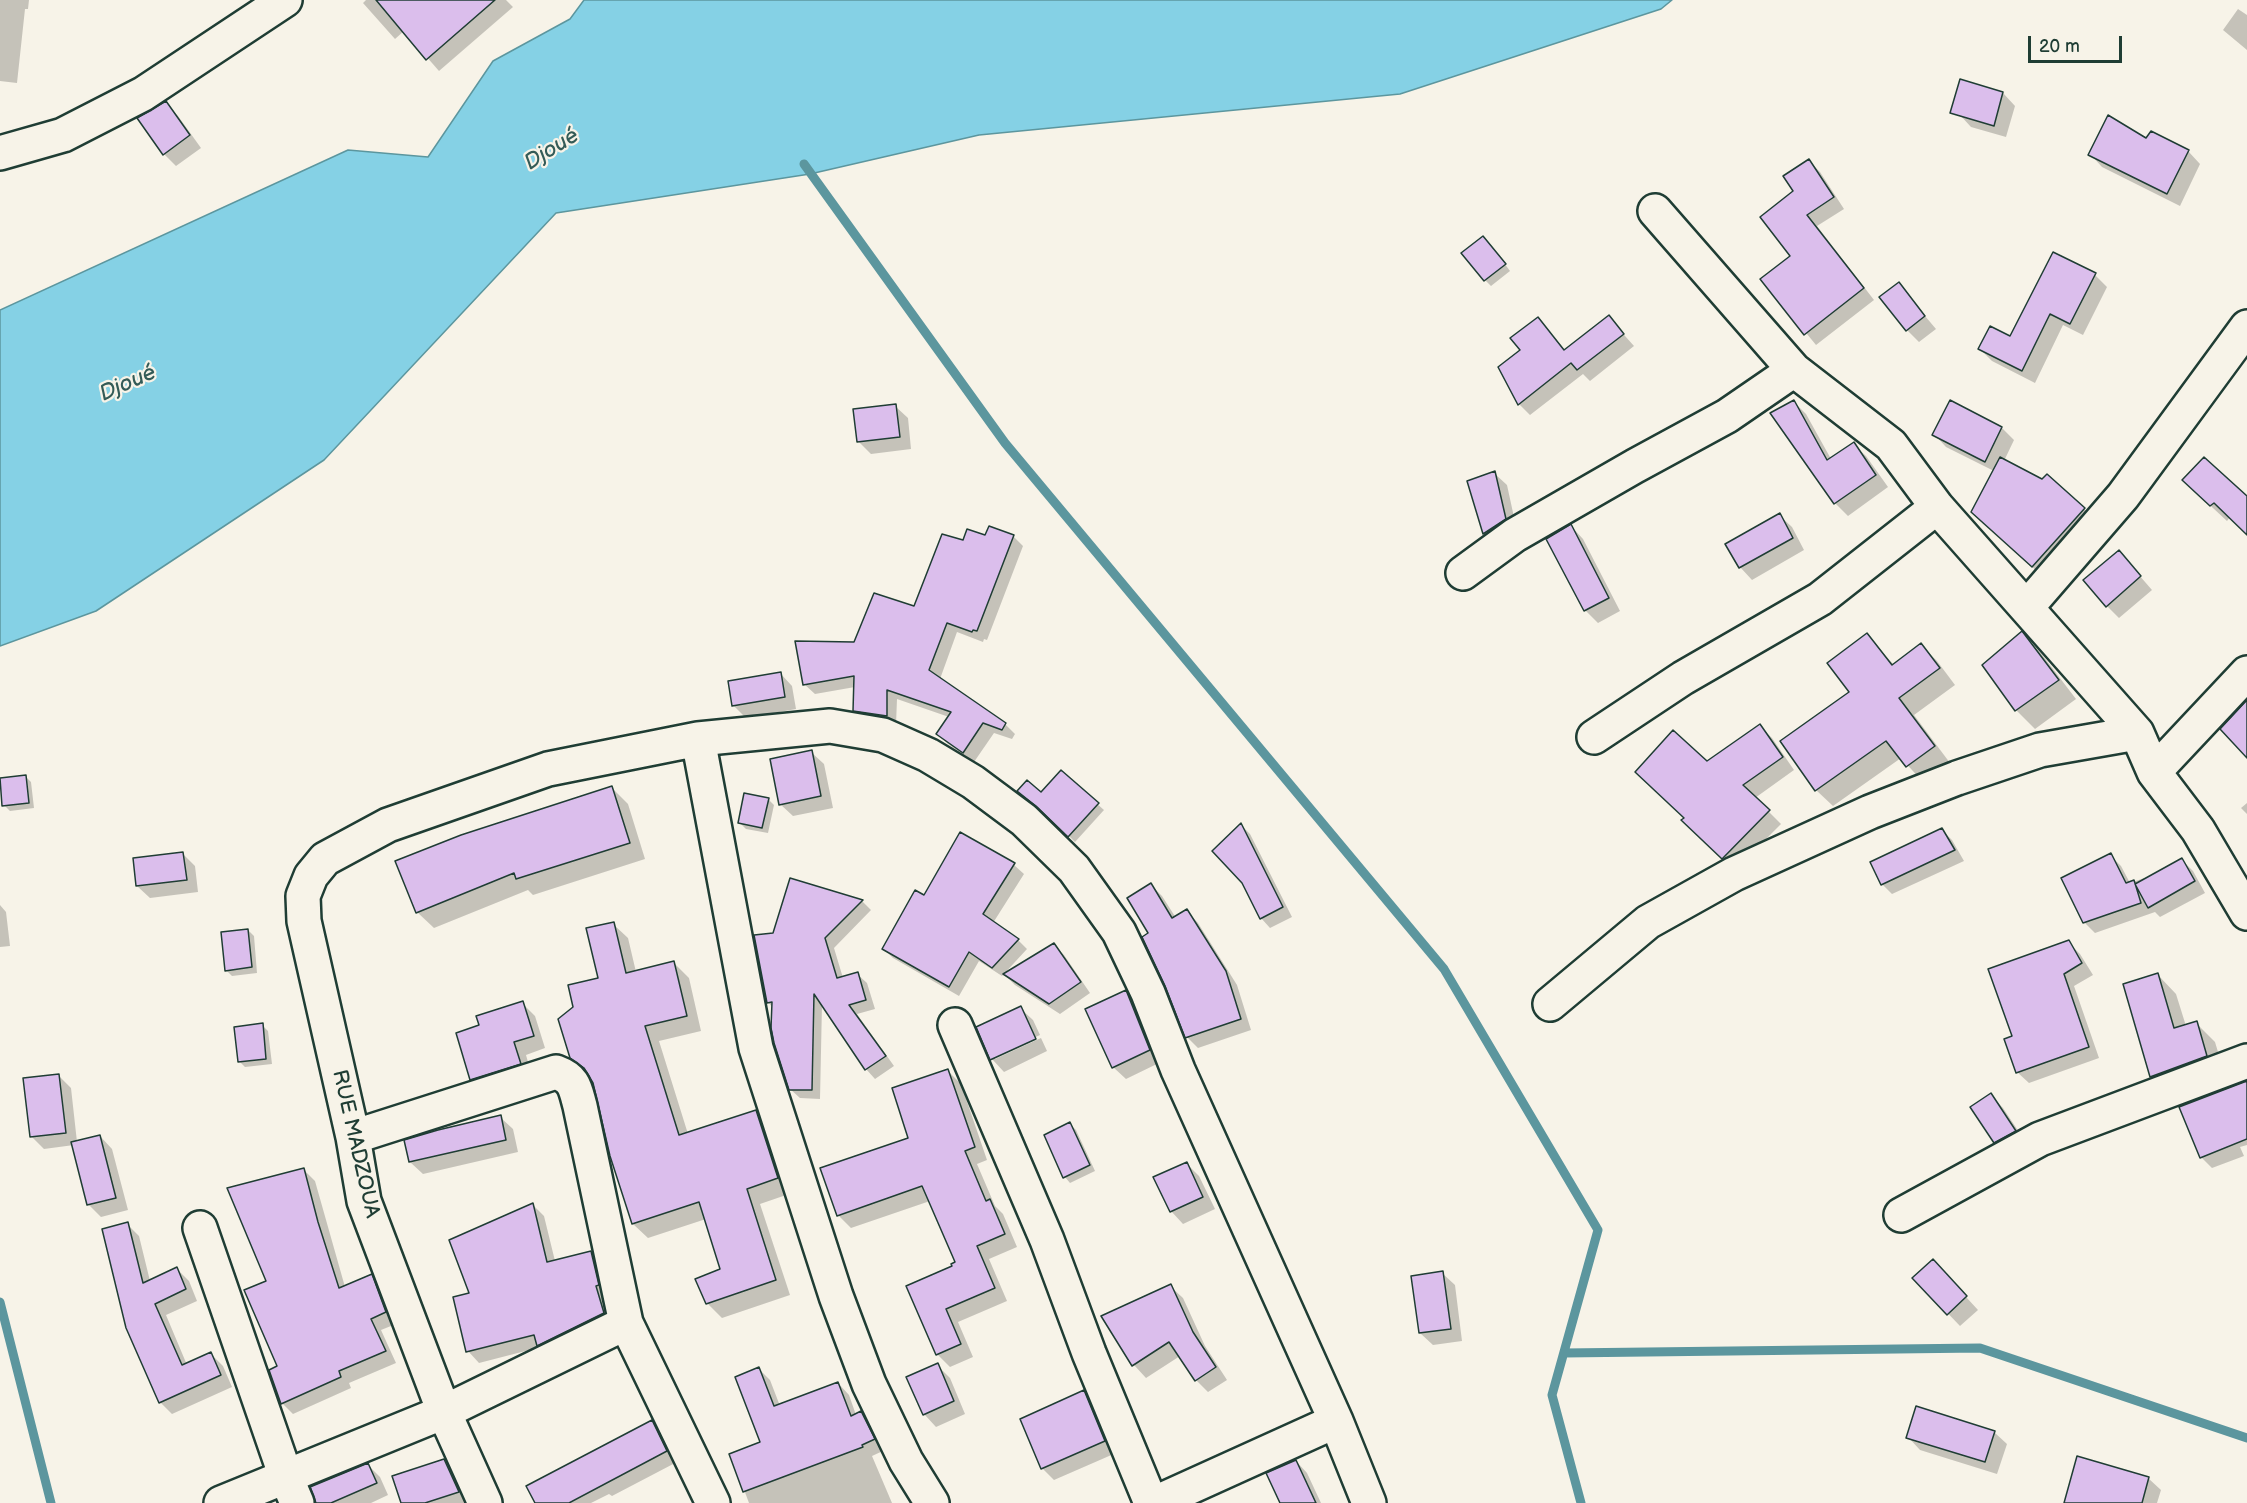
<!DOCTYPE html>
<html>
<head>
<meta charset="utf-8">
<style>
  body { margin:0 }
  #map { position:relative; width:2247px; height:1503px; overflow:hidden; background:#f7f3e8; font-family:"Balsamiq Sans",sans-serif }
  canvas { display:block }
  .scale { position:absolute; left:2028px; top:36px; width:94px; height:27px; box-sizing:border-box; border:3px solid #1f3d34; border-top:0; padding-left:8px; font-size:18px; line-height:21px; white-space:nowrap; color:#1f3d34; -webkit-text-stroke:4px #f7f3e8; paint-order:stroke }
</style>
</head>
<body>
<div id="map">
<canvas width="2247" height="1503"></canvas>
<div class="scale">20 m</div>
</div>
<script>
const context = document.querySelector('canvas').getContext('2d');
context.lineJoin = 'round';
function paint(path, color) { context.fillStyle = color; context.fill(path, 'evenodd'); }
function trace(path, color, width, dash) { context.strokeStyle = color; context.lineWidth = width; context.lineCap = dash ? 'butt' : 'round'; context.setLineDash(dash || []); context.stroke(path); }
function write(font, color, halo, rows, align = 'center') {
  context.font = font + ' "Balsamiq Sans",sans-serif'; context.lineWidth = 4.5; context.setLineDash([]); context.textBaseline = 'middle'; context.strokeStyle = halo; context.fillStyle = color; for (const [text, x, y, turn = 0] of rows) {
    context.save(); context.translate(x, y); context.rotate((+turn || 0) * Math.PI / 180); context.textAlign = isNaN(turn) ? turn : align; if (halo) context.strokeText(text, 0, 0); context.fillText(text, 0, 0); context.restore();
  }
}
const water = new Path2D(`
  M584 0H1672L1661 9 1400 94 979 135 810 174 556 213 324 460 96 611 0 646V310L348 150 428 157 493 61 570 19Z`);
paint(water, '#85d1e5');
trace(water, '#5c969e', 1.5);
paint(new Path2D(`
  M0 0H29L28 9H25L17 83 0 81Z
  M366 0H506L513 7 439 71 404 31 395 39 363 3Z
  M2238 9 2247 15V50L2223 30Z
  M2003 93 2015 106 2006 137 1971 127 1959 114Z
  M166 103 178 116 201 148 176 166 164 154Z
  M2147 140 2188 151 2200 164 2180 206 2102 167 2090 154Z
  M1809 161 1820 172 1844 209 1817 226 1874 300 1816 345 1762 279 1792 256 1795 192Z
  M1489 243 1510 271 1491 286 1485 280Z
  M2095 275 2107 287 2083 335 2063 325 2035 383 1992 361 1980 349 2011 338Z
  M1898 284 1936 329 1919 342 1907 330Z
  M1608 317 1634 346 1590 381 1583 374 1530 415 1519 404 1522 351 1538 319 1566 351Z
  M1794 402 1806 414 1831 459 1853 444 1866 456 1888 487 1848 516 1835 503 1773 414Z
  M895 406 908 418 911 449 871 454 858 441Z
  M2002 428 2014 440 2004 461 2084 509 2096 521 2040 574 1985 524 1994 471 1946 447 1934 434Z
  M1494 473 1507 485 1517 531 1496 545 1484 533Z
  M2247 495V533L2230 517 2227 521 2200 496Z
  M1779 515 1792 527 1804 550 1752 580 1740 567Z
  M1571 526 1583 539 1620 611 1598 623 1585 610Z
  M1013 536 1023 546 987 640 984 639 983 642 957 632 940 679 1005 724 1015 734 1012 739 994 733 974 762 948 744 937 734 949 717 897 699 896 725 865 721 855 710V687L815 694 804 684 855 644 914 608 964 542 985 537Z
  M2119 552 2152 590 2119 618 2107 606Z
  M2022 633 2040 652 2076 699 2035 729 2016 710 1984 665Z
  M1867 635 1894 665 1921 645 1937 661 1955 685 1914 715 1950 763 1923 782 1901 758 1833 806 1816 790 1782 741 1851 692Z
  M780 673 792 686 796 709 746 718 733 705Z
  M1760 726 1772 738 1794 770 1755 798 1781 824 1735 870 1696 833 1706 763Z
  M811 752 824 764 833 808 793 816 780 804Z
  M1061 772 1104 810 1075 842 1045 812 1041 794Z
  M25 776 31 782 34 808 10 811 4 805Z
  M612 788 628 804 645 859 533 895 528 890 434 928 417 912Z
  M768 799 774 805 768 833 746 829 740 823Z
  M2247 803V814L2241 808Z
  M1241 825 1250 834 1292 917 1270 928 1261 918Z
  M1942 830 1952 840 1964 861 1892 894 1882 884Z
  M961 834 1014 865 1024 874 993 923 1018 940 1027 949 1002 976 979 961 959 996 893 958 884 949 924 897Z
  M182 853 195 866 198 892 150 898 137 886Z
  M2110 855 2121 866 2130 883 2159 873 2182 860 2193 871 2205 893 2160 917 2155 912 2095 933 2084 922Z
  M791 880 862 901 871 910 834 948 843 978 857 974 867 983 875 1009 857 1014 894 1066 875 1079 866 1069 822 1004 820 1099 800 1098 790 1089 773 1008 768 1002 774 935Z
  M1151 885 1162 896 1176 918 1187 911 1198 923 1237 985 1251 1030 1198 1048 1187 1037 1167 986 1150 934Z
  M0 905 6 912 10 946 0 947Z
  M613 924 628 938 636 972 674 963 689 978 701 1031 659 1041 688 1134 756 1111 771 1126 792 1193 760 1204 790 1295 722 1318 707 1303 722 1270 706 1219 648 1238 633 1224 594 1083 572 1057 575 1008 600 979Z
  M248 930 254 936 257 973 232 976 226 970Z
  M2068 942 2080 954 2093 975 2074 986 2099 1058 2029 1083 2017 1072 2014 1037Z
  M1054 945 1064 955 1090 993 1060 1014 1015 985 1005 975Z
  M2158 975 2176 994 2186 1026 2196 1023 2215 1042 2225 1075 2170 1095 2152 1077 2124 985Z
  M1126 992 1138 1004 1161 1062 1126 1079 1113 1067Z
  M522 1003 535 1016 545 1048 526 1055 532 1076 484 1091 471 1079 481 1026Z
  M1020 1008 1033 1020 1040 1035 995 1056V1059L1041 1038 1047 1051 1004 1072 992 1059Z
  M262 1025 268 1031 272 1064 245 1067 239 1061Z
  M948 1071 961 1084 987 1160 977 1164 995 1206 1003 1214 1017 1247 989 1259 1007 1301 958 1322 973 1357 950 1367 937 1354 954 1267 957 1263 930 1201 851 1228 838 1215 910 1139Z
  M59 1076 71 1088 77 1142 100 1136 112 1149 128 1210 101 1217 88 1204 74 1145 44 1149 31 1136Z
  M2247 1082V1145L2240 1147 2244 1156 2212 1168 2201 1157Z
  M1991 1095 2003 1108 2027 1144 2007 1154 1995 1142Z
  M500 1117 513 1129 518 1152 423 1174 410 1162Z
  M1070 1124 1076 1130 1095 1171 1070 1183 1065 1177Z
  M1186 1163 1199 1176 1215 1209 1183 1224 1171 1211Z
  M304 1170 315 1181 345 1287 371 1276 382 1287 396 1324 381 1330 396 1363 349 1383 351 1388 293 1414 282 1403 268 1282Z
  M533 1205 544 1216 555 1261 591 1252 603 1264 615 1325 541 1347 479 1363 468 1351 471 1294Z
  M127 1224 139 1236 150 1281 177 1269 189 1281 197 1301 166 1315 187 1365 211 1354 223 1366 232 1387 172 1414 160 1402Z
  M1442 1273 1455 1285 1462 1341 1433 1345 1420 1333Z
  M1945 1274 1978 1310 1960 1326 1914 1278Z
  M1170 1286 1183 1298 1205 1346 1227 1380 1208 1392 1196 1380 1180 1356 1146 1378 1134 1365 1103 1317Z
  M937 1365 950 1378 965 1414 936 1427 924 1414Z
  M759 1369 770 1380 780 1406 838 1383 849 1395 856 1415 861 1413 872 1424 885 1450 872 1456 892 1503H749L731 1455 762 1443Z
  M1084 1392 1096 1404 1116 1453 1054 1480 1042 1468Z
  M652 1422 663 1433 677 1462 612 1496 609 1494 591 1503H536Z
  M1994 1432 2007 1444 1997 1474 1920 1450 1908 1437Z
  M444 1460 456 1473 470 1503H403Z
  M1296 1461 1307 1473 1321 1503H1281Z
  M368 1465 380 1477 388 1495 371 1503H318Z
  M2148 1478 2161 1490 2157 1503H2065Z`), '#0003');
trace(new Path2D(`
  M804 164 1005 443 1444 969 1598 1230 1552 1395 1581 1503
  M0 1302 51 1503
  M1564 1353 1980 1348 2247 1438`), '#5c969e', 9);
const building = new Path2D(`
  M376 0H495L426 60Z
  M1960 79 2003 92 1994 126 1950 113Z
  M166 101 190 135 163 155 137 118Z
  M2108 115 2146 138 2151 131 2189 150 2167 194 2088 155Z
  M1809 159 1834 197 1807 215 1864 288 1804 335 1760 279 1790 256 1760 217 1793 191 1783 176Z
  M1483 236 1506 264 1484 281 1461 253Z
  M2053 252 2096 273 2070 324 2050 314 2022 371 1978 349 1990 326 2010 336Z
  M1899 282 1925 316 1906 331 1879 297Z
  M1609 315 1624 334 1577 370 1571 363 1518 405 1498 367 1520 350 1510 338 1538 317 1564 350Z
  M1794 400 1827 460 1854 442 1876 475 1834 504 1770 413Z
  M1950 400 2002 427 1985 462 1932 435Z
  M896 404 900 437 857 442 853 409Z
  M2000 457 2042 479 2047 474 2085 508 2032 567 1971 512Z
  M2204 457 2247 496V535L2214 503 2210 506 2182 480Z
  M1495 471 1506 519 1483 534 1467 481Z
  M1780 513 1793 538 1739 568 1725 544Z
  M1571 524 1609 598 1584 611 1546 539Z
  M989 526 1014 535 977 631 973 630 972 632 947 623 929 670 1006 723 1002 730 983 723 963 753 936 734 951 712 887 690V716L853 711 854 676 803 685 795 641 854 642 874 593 914 606 942 534 963 540 967 529 985 535Z
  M2119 550 2141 576 2106 607 2083 580Z
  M2022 631 2059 680 2015 711 1982 665Z
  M1867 633 1892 665 1921 643 1940 668 1899 698 1935 746 1906 767 1886 741 1815 791 1780 741 1849 692 1827 663Z
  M781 672 785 697 732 706 728 681Z
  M2247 700V758L2220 729Z
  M1760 724 1783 757 1743 785 1770 810 1722 859 1681 820 1684 818 1635 772 1673 730 1707 761Z
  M812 750 821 796 779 805 770 759Z
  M1061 770 1099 803 1068 837 1037 807 1017 791 1027 780 1041 792Z
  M26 775 29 803 2 806 0 778Z
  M612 786 630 843 516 879 514 873 416 913 395 861 461 835Z
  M744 793 769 798 762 828 738 823Z
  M1241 823 1283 907 1260 919 1242 883 1212 851Z
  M1942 828 1955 850 1881 885 1870 862Z
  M960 832 1015 863 983 914 1019 939 992 968 969 952 949 987 882 949 915 890 924 895Z
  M183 852 187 880 136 886 133 858Z
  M2111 853 2126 883 2134 880 2141 903 2083 923 2061 878Z
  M2182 858 2195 881 2148 908 2135 884Z
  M790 878 863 900 825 938 837 978 858 972 866 1000 849 1005 886 1056 865 1070 814 994 812 1090H789L774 1043 771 1028 772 1002 767 1003 754 935 773 933Z
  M1151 883 1172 918 1187 909 1226 971 1241 1019 1185 1038 1165 986 1142 937 1148 933 1127 898Z
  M614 922 626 973 674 961 687 1016 645 1026 679 1135 756 1110 778 1178 747 1189 776 1280 706 1304 695 1279 720 1269 699 1202 632 1224 610 1156 593 1083 584 1068 570 1058 558 1019 573 1007 568 985 598 978 586 928Z
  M248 929 252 967 225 971 221 932Z
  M2069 940 2082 963 2064 974 2089 1047 2016 1073 2004 1039 2012 1036 1988 969Z
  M1054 943 1081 982 1049 1004 1003 974Z
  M2158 973 2174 1028 2197 1021 2207 1056 2150 1077 2123 984Z
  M1126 990 1150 1050 1112 1068 1085 1009Z
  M523 1001 534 1036 514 1042 521 1064 470 1080 456 1033 479 1025 476 1016Z
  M1021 1006 1036 1039 990 1060 976 1027Z
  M263 1023 266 1059 238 1062 234 1027Z
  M948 1069 975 1147 965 1151 986 1201 990 1199 1005 1234 977 1246 995 1288 946 1309 961 1344 936 1355 906 1286 952 1266 951 1264 955 1262 922 1186 837 1216 820 1168 908 1138 892 1088Z
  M59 1074 66 1133 30 1137 23 1078Z
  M2247 1081V1139L2200 1158 2179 1107Z
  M1991 1093 2016 1131 1994 1143 1970 1107Z
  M501 1115 506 1140 409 1162 404 1140 438 1130Z
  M1070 1122 1090 1165 1063 1178 1044 1135Z
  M100 1135 116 1198 87 1205 71 1142Z
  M1187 1162 1203 1197 1170 1212 1153 1177Z
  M304 1168 318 1222 339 1288 372 1274 386 1312 371 1319 386 1351 339 1371 341 1377 281 1404 269 1370 277 1366 244 1290 266 1281 227 1188Z
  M533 1203 547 1262 591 1251 599 1285 596 1286 604 1313 537 1346 534 1335 466 1352 453 1297 469 1293 449 1240Z
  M128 1222 143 1283 177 1267 186 1289 155 1304 182 1365 211 1352 221 1375 159 1403 126 1328 102 1229Z
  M1933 1259 1967 1296 1947 1315 1912 1278Z
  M1443 1271 1451 1329 1419 1333 1411 1276Z
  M1171 1284 1193 1332 1216 1367 1195 1381 1169 1342 1132 1366 1101 1316Z
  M938 1363 954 1401 923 1415 906 1377Z
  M759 1367 774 1406 838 1382 851 1416 861 1411 875 1439 862 1445 863 1447 743 1492 729 1454 760 1442 735 1377Z
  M1084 1390 1105 1441 1041 1469 1020 1419Z
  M1916 1406 1995 1431 1985 1462 1906 1438Z
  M652 1420 667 1451 569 1503H535L526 1486Z
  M2077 1456 2149 1477 2142 1503H2064Z
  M444 1459 459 1492 425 1503H401L392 1476Z
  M1296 1460 1316 1503H1280L1266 1473Z
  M368 1463 377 1483 331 1503H316L310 1487Z`);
paint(building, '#dbbeec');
trace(building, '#1f3d34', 1.5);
const street = new Path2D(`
  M0 153 63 135 143 94 285 0
  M1655 211 1794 370 1891 445 1937 507 2137 733 2154 772 2198 830 2247 913
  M1463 573 1515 535 1635 466 1727 416 1794 370
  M2027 607 2123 496 2247 327
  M1594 737 1683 678 1820 599 1937 507
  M698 739 756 1048 836 1296 869 1384 906 1461 932 1503
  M2154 772 2247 673
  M1550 1004 1648 922 1734 874 1870 812 1957 778 2040 750 2137 733
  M955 1025 1047 1240 1089 1353 1151 1503
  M353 1137 556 1072C575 1079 575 1088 580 1106L626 1323 713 1503
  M1901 1215 2040 1139 2247 1061
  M200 1228 286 1477 297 1503
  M221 1503 444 1412 626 1323
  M485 1503 444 1412 364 1201 353 1137 304 921 303 896 311 876 325 859 388 825 548 769 698 739 830 726 883 735 928 755 973 782 1024 820 1074 869 1119 932 1148 993 1178 1070 1336 1421 1369 1503
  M1155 1503 1336 1421`);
trace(street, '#1f3d34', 38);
trace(street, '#f7f3e8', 33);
write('21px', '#1f3d34', '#f7f3e8', [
  ["RUE MADZOUA",355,1144,77]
]);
write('italic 22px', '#335b57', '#f7f3e8', [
  ["Djoué",552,150,-32],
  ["Djoué",128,384,-24]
]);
</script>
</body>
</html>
